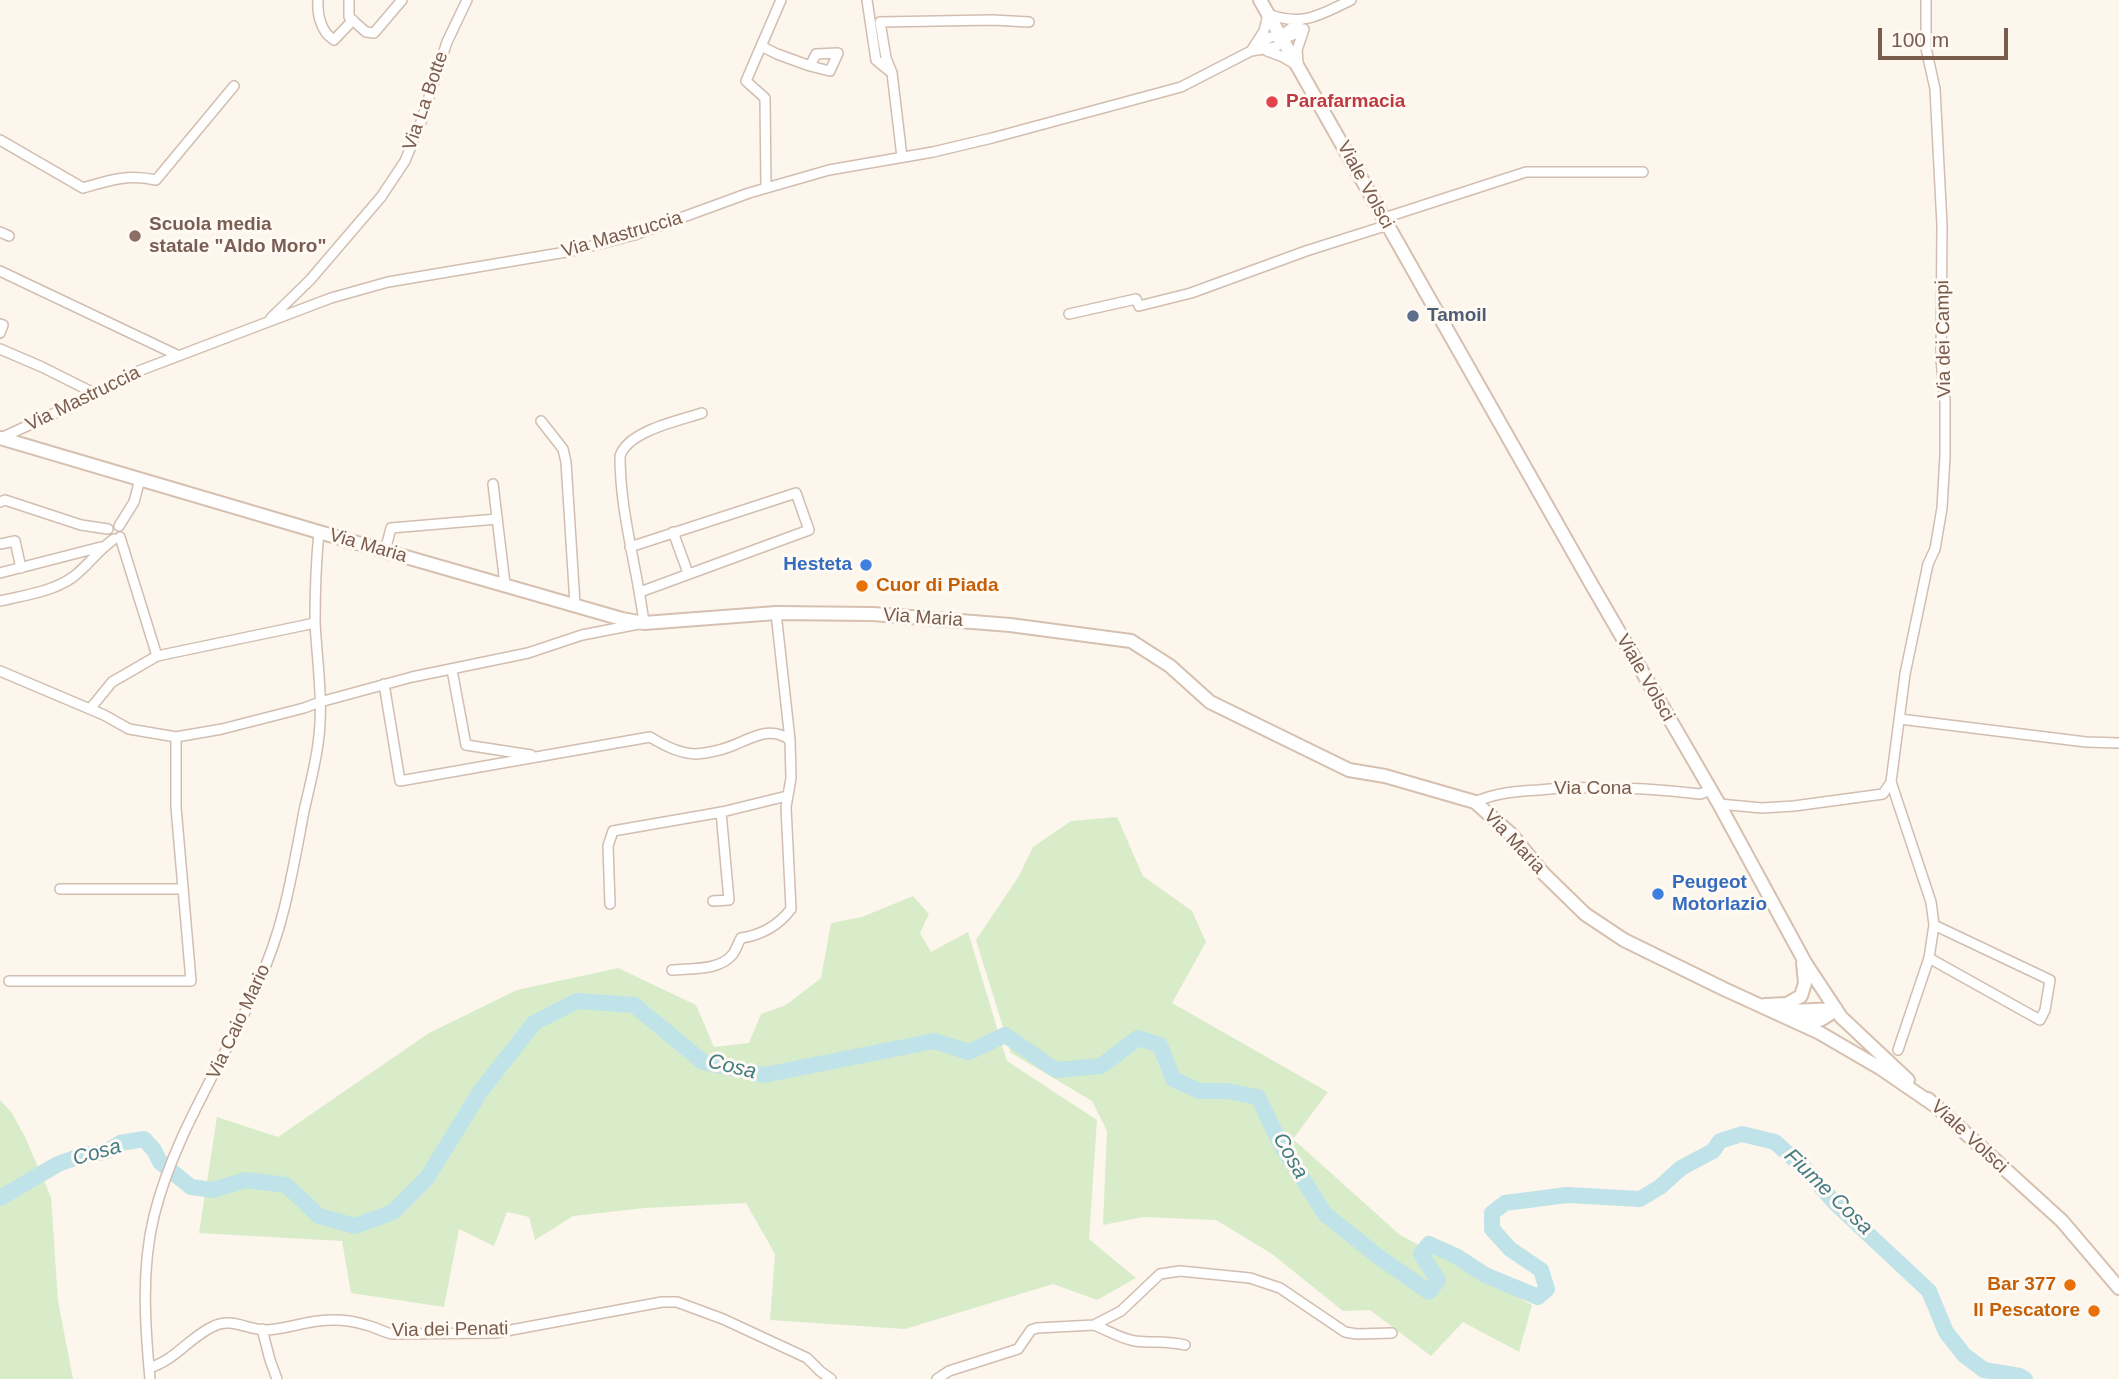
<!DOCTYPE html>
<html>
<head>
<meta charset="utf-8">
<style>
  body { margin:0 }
  #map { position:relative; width:2119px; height:1379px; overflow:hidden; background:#fdf6ec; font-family:Helvetica,sans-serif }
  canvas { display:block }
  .scale { position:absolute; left:1878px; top:28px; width:130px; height:32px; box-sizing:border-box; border:4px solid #7a5c4d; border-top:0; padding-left:9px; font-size:21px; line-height:24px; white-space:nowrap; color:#7a5c4d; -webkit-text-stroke:5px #fffaf3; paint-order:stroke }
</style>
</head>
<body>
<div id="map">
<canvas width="2119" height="1379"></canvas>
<div class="scale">100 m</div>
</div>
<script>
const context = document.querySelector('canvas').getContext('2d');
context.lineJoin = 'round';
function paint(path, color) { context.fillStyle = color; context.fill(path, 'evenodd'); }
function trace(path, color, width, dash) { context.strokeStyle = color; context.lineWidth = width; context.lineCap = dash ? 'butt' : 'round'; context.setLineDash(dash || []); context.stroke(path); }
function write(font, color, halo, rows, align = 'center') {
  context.font = font + ' Helvetica,sans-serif'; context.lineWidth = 6; context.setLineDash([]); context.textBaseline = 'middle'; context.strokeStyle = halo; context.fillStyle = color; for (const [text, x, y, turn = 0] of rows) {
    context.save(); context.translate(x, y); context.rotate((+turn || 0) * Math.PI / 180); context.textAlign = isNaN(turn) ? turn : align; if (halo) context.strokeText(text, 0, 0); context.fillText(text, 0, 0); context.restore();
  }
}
paint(new Path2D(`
  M1117 817 1143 876 1192 911 1206 942 1172 1003 1328 1092 1293 1139 1400 1235 1532 1305 1519 1352 1463 1322 1431 1356 1370 1310 1343 1311 1272 1254 1216 1220 1144 1217 1103 1225 1107 1131 1092 1101 1011 1053 976 940 1019 876 1033 847 1071 821Z
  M913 896 929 914 920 933 931 952 968 932 1007 1061 1097 1120 1089 1239 1136 1278 1097 1300 1053 1284 905 1329 770 1320 775 1254 746 1203 645 1208 573 1216 535 1240 529 1217 507 1212 494 1246 459 1229 444 1307 351 1293 342 1241 199 1233 217 1117 278 1137 429 1033 517 990 618 968 696 1005 714 1047 749 1043 761 1014 786 1005 821 978 831 923 862 917Z
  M0 1100 12 1113 25 1137 51 1197 58 1301 73 1379H0Z`), '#d8ecc9');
trace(new Path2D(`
  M0 1198 58 1164 83 1155 105 1152 120 1143 144 1139 154 1150 160 1162 191 1187 213 1190 246 1180 286 1185 319 1216 355 1226 393 1212 427 1178 480 1092 534 1023 577 1001 634 1005 703 1062 764 1075 934 1041 969 1052 1005 1035 1056 1070 1101 1066 1138 1038 1160 1045 1173 1079 1199 1091H1227L1258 1097 1281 1145 1325 1214 1379 1257 1429 1292 1438 1280 1421 1254 1429 1244 1456 1256 1485 1275 1538 1297 1547 1289 1541 1270 1510 1249 1492 1229V1213L1505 1203 1567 1195 1640 1199 1660 1187 1681 1168 1713 1151 1720 1141 1742 1134 1775 1142 1807 1171 1836 1204 1929 1291 1946 1332 1964 1355 1984 1370 2020 1376 2025 1379`), '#bfe3e8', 16);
const street = new Path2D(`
  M318 0C317 15 321 32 334 40L353 20
  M349 0V17L366 32 374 33 402 0
  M867 0 876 60 892 73 902 157
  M1258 44 1271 37 1281 36 1300 21
  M761 46 777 54 810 66 816 54 838 53 830 71 810 66
  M1251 51 1276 47 1283 39 1302 31
  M1267 51 1283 57 1295 64
  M1298 63 1297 50 1304 29
  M892 73 886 58 880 22 993 20 1029 22
  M0 140 83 188C110 180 127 174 156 180L234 86
  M766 188 765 98 746 81 781 0
  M1384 218 1526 172H1643
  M0 232 9 236
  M0 271 177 355
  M1069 314 1136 299 1139 306 1191 293 1306 251 1388 225
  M271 318 310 280 381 197 405 161 421 122 447 42 467 0
  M0 324 3 325 0 333
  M0 349 42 367 96 394
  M541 421 563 449 566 462 575 604
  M1 438 96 394 136 372 331 298 388 282 572 251 634 235 749 193 829 170 933 152 992 138 1181 87 1251 51 1264 31 1268 14C1303 27 1320 15 1351 0
  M493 484 505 584
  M0 502 5 500 81 525 108 529
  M119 526 134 502 140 479
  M673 532 688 573
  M120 537 157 656
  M0 544 15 541 21 568
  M630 547 796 493 809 530 640 592
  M385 551 391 528 497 519
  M0 573 101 547
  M0 601C25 595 52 592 73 577 88 566 98 550 114 539
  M776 613 790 740
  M452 670 466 745 531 755
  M0 671 104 715 129 729 176 737 222 729 304 708 320 702 412 677 528 653 582 635 644 623C637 567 620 513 620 456 628 431 678 421 702 413
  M384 684 400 781 650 737C663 745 681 754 696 754 707 753 718 751 729 747 749 740 769 724 790 740L791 778 786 807 791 909C778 926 762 935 741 938 738 943 736 950 733 954 720 971 691 968 672 970
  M90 709 112 682 157 656 315 623
  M1900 719 2086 742 2119 743
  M1891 782 1931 902 1934 925 1929 958 1898 1050
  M1475 802C1495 793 1517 791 1539 790 1593 785 1646 788 1700 794L1711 790
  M1719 804 1762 808 1794 806 1883 794 1891 782 1905 674 1928 564 1935 549 1942 508 1945 456V402L1941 359 1942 225 1935 89 1926 48V0
  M60 889H182
  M713 901 729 900 721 812
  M610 904 608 846 613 831 722 812 787 796
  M1929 958 2040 1020 2045 1010 2050 980 1934 925
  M9 981H191L176 807V737
  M1094 1325C1107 1330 1121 1339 1135 1341 1153 1343 1167 1341 1185 1345
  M262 1329 270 1360 277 1379
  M149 1368C174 1361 189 1338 212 1327 230 1317 246 1329 264 1330 283 1330 300 1323 318 1321 334 1319 351 1320 366 1325 375 1327 383 1332 392 1334L495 1333 662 1302H677L723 1319 807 1358 820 1371 831 1379
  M150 1379C145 1325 141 1269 154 1216 181 1107 258 1018 284 909 292 877 298 844 304 811 309 789 315 766 318 744 324 703 317 662 315 622 315 592 316 562 319 532
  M937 1379 949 1371 1018 1349 1031 1330 1037 1328 1094 1325 1121 1311 1160 1274 1180 1271 1250 1278 1280 1288 1345 1332 1357 1334 1392 1333`);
const secondary = new Path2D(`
  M1260 0 1589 580 1719 804 1806 964 1841 1017 1908 1080
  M0 438 319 532 622 619 644 623 776 613 873 614 1010 625 1131 641 1170 666 1210 702 1349 770 1385 776 1475 802 1512 835 1543 873 1585 914 1624 940 1724 989 1820 1033 1880 1068 1934 1105
  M1765 1005 1787 1004 1801 996 1805 983 1803 963
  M1778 1009 1793 1011 1836 1009
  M1801 1021C1816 1024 1824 1019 1836 1009
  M1928 1099 2062 1221 2119 1288`);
trace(street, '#d1beb0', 12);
trace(secondary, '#d6c0b0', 16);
trace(street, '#fff', 9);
trace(secondary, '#fff', 12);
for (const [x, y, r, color] of [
  [1272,102,7,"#e0444e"],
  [135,236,7,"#8d6e63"],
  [1413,316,7,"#5c6f8a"],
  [866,565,7,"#3f7fe0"],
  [862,586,7,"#e8710a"],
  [1658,894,7,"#3f7fe0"],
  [2070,1285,7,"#e8710a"],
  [2094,1311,7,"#e8710a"]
]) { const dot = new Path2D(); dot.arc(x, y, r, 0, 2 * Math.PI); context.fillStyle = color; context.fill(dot); trace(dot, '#fffaf3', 2.5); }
write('19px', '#7a5c4d', '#fffaf3', [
  ["Via La Botte",426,101,-71],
  ["Viale Volsci",1365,185,61],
  ["Via Mastruccia",622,235,-16],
  ["Via dei Campi",1944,339,-91],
  ["Via Mastruccia",83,399,-26],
  ["Via Maria",368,546,16],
  ["Via Maria",923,618,4],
  ["Viale Volsci",1645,678,60],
  ["Via Cona",1593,789],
  ["Via Maria",1514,842,47],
  ["Via Caio Mario",239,1022,-65],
  ["Viale Volsci",1969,1137,43],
  ["Via dei Penati",450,1330,-1]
]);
write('bold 19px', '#be3a42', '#fffaf3', [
  ["Parafarmacia",1286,102]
], 'left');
write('bold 19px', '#785e54', '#fffaf3', [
  ["Scuola media",149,225],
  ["statale \"Aldo Moro\"",149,247]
], 'left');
write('bold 19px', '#4e5e75', '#fffaf3', [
  ["Tamoil",1427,316]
], 'left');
write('bold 19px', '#366cbe', '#fffaf3', [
  ["Hesteta",852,565],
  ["Peugeot",1672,883,"left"],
  ["Motorlazio",1672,905,"left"]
], 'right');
write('bold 19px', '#c56008', '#fffaf3', [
  ["Cuor di Piada",876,586,"left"],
  ["Bar 377",2056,1285],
  ["Il Pescatore",2080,1311]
], 'right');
write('italic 21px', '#437c86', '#fffaf3', [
  ["Cosa",732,1067,14],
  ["Cosa",97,1153,-16],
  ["Cosa",1290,1156,60],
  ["Fiume Cosa",1828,1192,44]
]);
</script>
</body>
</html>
